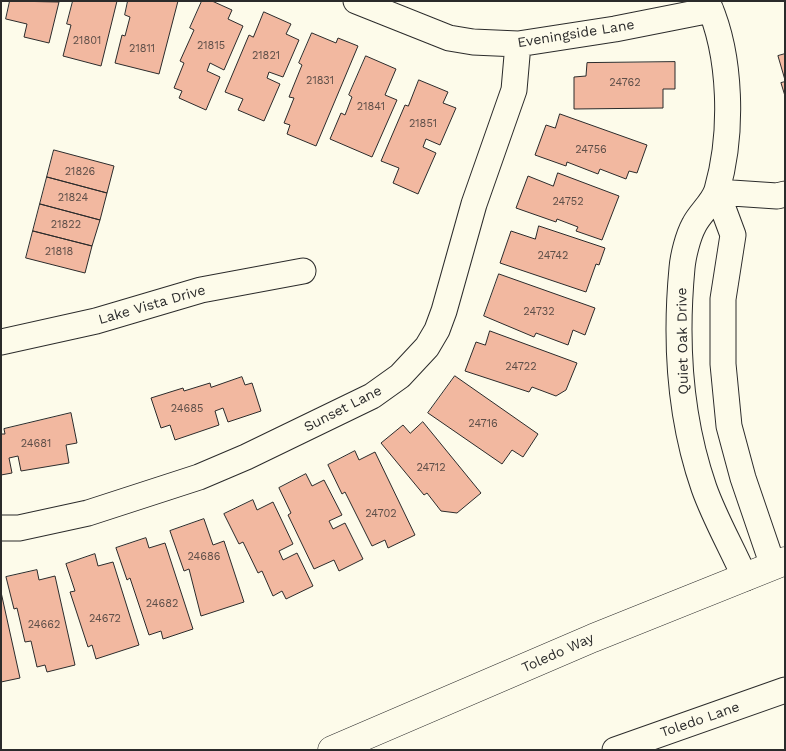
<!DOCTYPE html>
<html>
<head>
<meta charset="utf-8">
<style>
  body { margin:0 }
  #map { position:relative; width:786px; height:751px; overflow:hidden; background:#fdfbea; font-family:"Work Sans",sans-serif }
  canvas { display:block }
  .frame { position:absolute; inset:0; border:2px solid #2b2b2b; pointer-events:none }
</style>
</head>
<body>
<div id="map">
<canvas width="786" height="751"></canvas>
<div class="frame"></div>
</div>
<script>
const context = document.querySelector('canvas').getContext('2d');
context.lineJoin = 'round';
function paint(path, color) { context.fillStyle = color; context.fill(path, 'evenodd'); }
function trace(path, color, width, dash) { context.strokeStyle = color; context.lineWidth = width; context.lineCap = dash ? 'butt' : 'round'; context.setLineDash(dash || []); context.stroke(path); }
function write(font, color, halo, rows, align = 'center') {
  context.font = font + ' "Work Sans",sans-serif'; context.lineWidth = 4; context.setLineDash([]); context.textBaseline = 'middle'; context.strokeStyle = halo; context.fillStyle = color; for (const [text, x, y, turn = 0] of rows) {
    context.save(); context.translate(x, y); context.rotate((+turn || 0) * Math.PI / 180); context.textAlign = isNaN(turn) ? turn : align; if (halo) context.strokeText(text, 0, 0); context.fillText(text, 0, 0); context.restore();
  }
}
const building = new Path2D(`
  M10 1 59 2 49 43 24 37 27 24 6 19Z
  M73 1H117L101 66 63 56 71 25 67 24Z
  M128 1H178L159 74 115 63 122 35 125 36 130 17 125 15Z
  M202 1H212L232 10 228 19 243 26 224 70 210 63 207 71 220 77 206 110 179 98 182 91 174 88 184 63 180 61 194 30 190 28Z
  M264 12 291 24 286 34 299 40 283 77 269 72 267 78 280 84 264 121 238 110 243 99 225 92 249 35 253 37Z
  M312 33 336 43 338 38 358 46 316 146 287 134 290 125 284 123 294 98 289 97 302 65 299 63Z
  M785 54V80L778 56Z
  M366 56 396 69 385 95 397 100 372 157 330 139 341 113 345 115 352 97 349 95Z
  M675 62V89H663V108L574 109V77L586 76 587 63Z
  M419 80 448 92 443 103 456 108 440 145 426 139 423 147 436 153 418 194 393 183 399 168 381 161 405 105 408 106Z
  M785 82V96L781 83Z
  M560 114 647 145 637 173 629 171 626 179 600 169 598 174 567 162 566 166 535 155 546 125 555 128Z
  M54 150 114 166 107 193 47 177Z
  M558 173 619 196 602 240 576 231 578 227 557 219 556 222 516 208 528 176 553 186Z
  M47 177 107 193 100 220 40 204Z
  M40 204 100 220 92 246 33 231Z
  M539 226 605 248 599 265 596 264 586 292 500 263 511 231 535 239Z
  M33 231 92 246 85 273 26 258Z
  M499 274 595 308 585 335 573 330 568 345 536 333 534 337 484 316Z
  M490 331 577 363 566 390 556 396 532 387 529 392 465 371 476 342 485 345Z
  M455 376 538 434 523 457 512 450 502 464 428 413Z
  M242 377 245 385 252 383 261 411 228 422 223 408 215 411 219 425 175 440 170 425 161 428 151 398 183 388 184 391 210 383 211 387Z
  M71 413 77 443 66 445 69 463 21 471 18 456 9 458 12 473 1 475V434H5L4 429Z
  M423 422 481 493 457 513 441 511 427 493 424 495 381 443 403 425 410 433Z
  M355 451 359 460 375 452 415 535 388 548 385 540 372 546 345 492 342 494 328 465Z
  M306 474 312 486 324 480 342 515 329 521 333 529 345 523 363 559 339 571 334 560 314 569 288 515 291 513 279 488Z
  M253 500 257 510 273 502 293 544 279 551 283 560 297 553 313 586 286 599 282 591 273 596 262 571 258 573 243 542 239 544 224 514Z
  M204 519 213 545 224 541 244 602 201 616 189 569 184 571 170 531Z
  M146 538 149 548 165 543 193 629 163 639 161 631 149 635 130 578 127 580 116 548Z
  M95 554 98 566 113 562 139 645 96 659 92 645 88 647 70 592 75 591 66 564Z
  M37 570 39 580 55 576 75 665 47 672 45 665 37 667 31 641 25 642 17 608 14 609 6 577Z
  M1 592 20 678 1 682Z`);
paint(building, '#f2b8a0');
trace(building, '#2b2b2b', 1);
const minor = new Path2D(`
  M356 1 449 38 473 42 518 44 615 29 711 10
  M707 1C732 55 733 134 717 190 713 203 700 213 694 225 688 236 683 256 682 268 675 342 680 419 704 488 715 519 732 548 745 578
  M717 192 733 235 723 299V364L729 426 743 478 773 566
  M717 192 777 196 785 194
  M1 342 96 321 201 290 303 271
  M1 528H19L88 513 199 477 246 457 372 396 400 376 427 347 437 330 444 311 474 204 514 90 518 44
  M615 750 785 690`);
const secondary = new Path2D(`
  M332 750 593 638 785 561`);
trace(minor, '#2b2b2b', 27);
trace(secondary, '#2b2b2b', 29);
trace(minor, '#fdfbea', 25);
trace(secondary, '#fdfbea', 28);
write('11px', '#5d4e48', null, [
  ["21801",87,41],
  ["21815",211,46],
  ["21811",142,49],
  ["21821",266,56],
  ["21831",320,81],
  ["24762",625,83],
  ["21841",371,107],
  ["21851",423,124],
  ["24756",591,150],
  ["21826",80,172],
  ["21824",73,198],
  ["24752",568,202],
  ["21822",66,225],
  ["21818",59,252],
  ["24742",553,256],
  ["24732",539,312],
  ["24722",521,367],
  ["24685",187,409],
  ["24716",483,424],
  ["24681",36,444],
  ["24712",431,468],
  ["24702",381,514],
  ["24686",204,557],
  ["24682",162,604],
  ["24672",105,619],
  ["24662",44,625]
]);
write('14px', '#2b2b2b', '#fdfbea', [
  ["Eveningside Lane",576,34,-9],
  ["Lake Vista Drive",152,305,-16],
  ["Quiet Oak Drive",683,341,-91],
  ["Sunset Lane",343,409,-27],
  ["Toledo Way",558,653,-24],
  ["Toledo Lane",700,720,-19]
]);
</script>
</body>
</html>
